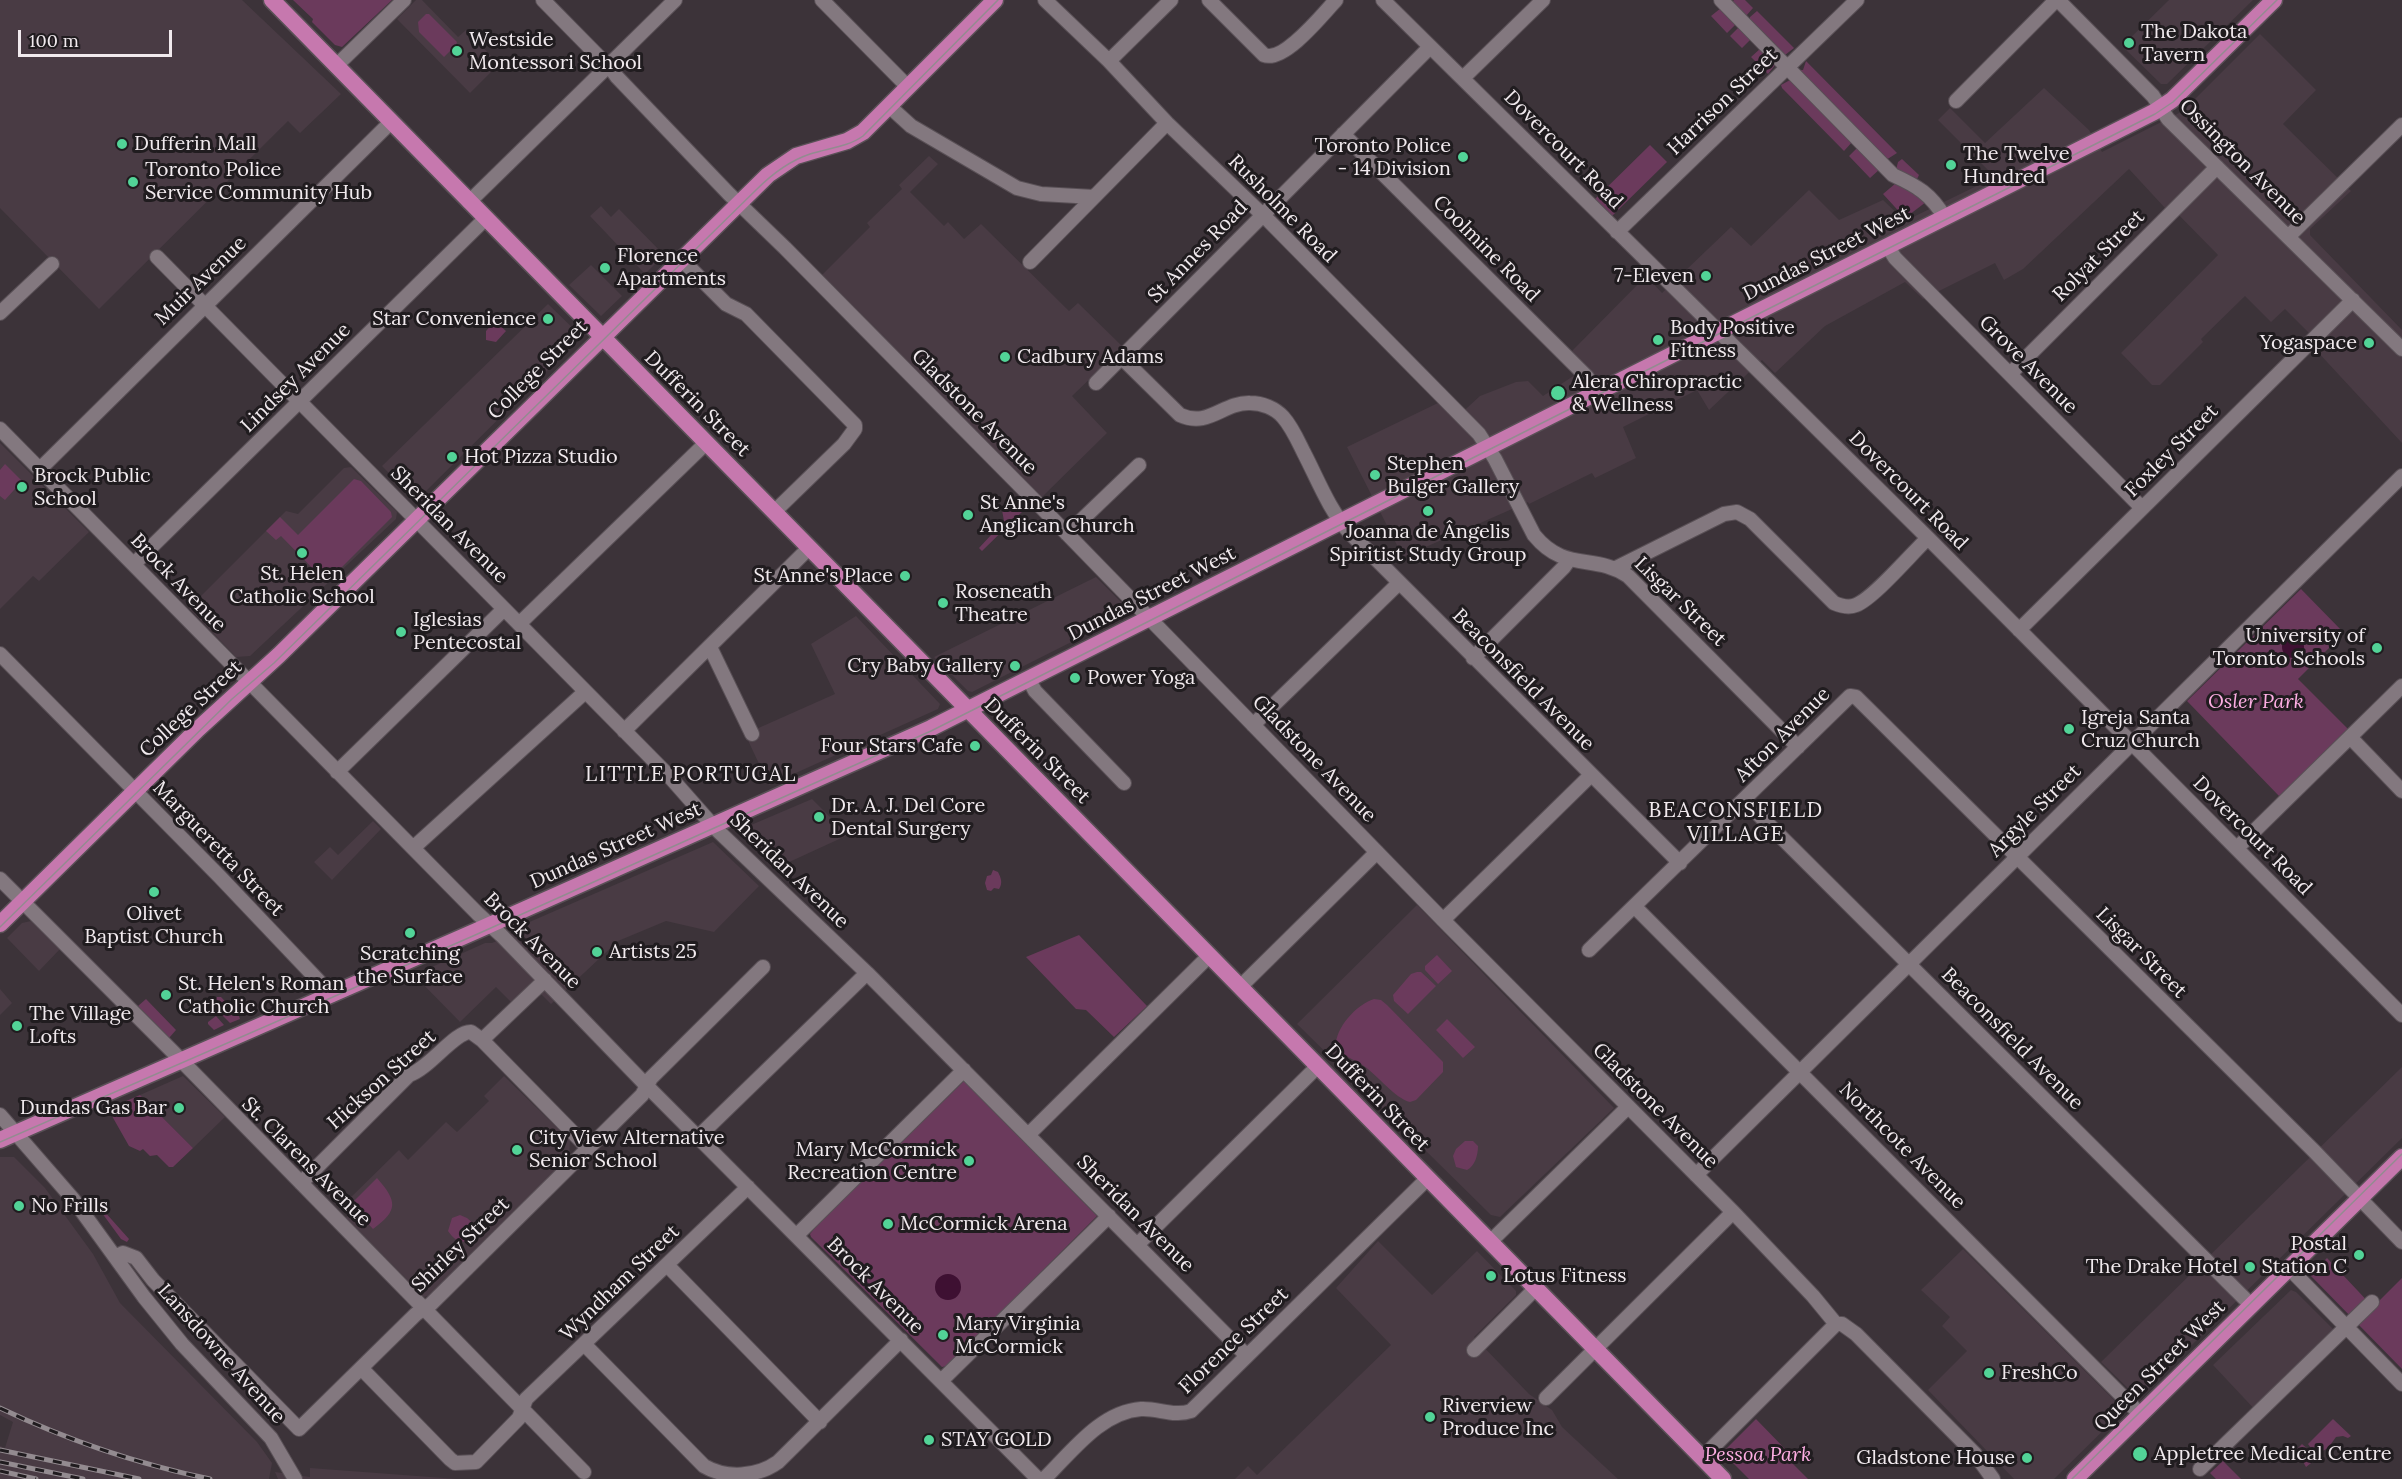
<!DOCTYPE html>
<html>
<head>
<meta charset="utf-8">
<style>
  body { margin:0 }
  #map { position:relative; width:2402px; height:1479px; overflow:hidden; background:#3c3339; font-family:Lora,serif }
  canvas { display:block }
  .scale { position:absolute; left:18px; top:30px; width:154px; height:27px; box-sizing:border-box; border:3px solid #f1eaee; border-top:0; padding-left:8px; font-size:18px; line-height:21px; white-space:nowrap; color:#f1eaee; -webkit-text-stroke:4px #201c1f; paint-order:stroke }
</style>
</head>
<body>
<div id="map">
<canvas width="2402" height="1479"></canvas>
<div class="scale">100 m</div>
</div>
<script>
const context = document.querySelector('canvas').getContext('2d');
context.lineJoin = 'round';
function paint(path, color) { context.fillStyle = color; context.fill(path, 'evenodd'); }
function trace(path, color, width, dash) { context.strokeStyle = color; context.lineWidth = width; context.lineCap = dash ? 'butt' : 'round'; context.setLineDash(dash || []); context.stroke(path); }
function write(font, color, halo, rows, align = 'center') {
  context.font = font + ' Lora,serif'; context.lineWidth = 6; context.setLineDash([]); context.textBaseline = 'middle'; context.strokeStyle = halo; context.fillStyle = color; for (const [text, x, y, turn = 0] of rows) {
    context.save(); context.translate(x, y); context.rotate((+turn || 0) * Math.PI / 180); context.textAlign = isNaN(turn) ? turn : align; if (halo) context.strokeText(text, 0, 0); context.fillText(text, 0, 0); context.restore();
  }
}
paint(new Path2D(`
  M0 0H242L341 94 300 133 288 121 99 309 0 208Z
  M416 0H422L458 37 466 30 499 64 470 93 397 19Z
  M2169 0H2253L2167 84H2161L2122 46Z
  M2260 34 2316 90 2283 124 2351 191 2310 229V235L2402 330V443L2315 349 2320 344 2285 309 2271 322 2245 296 2201 339 2203 342 2160 385H2152L2121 353 2218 255 2169 205 2165 208 2129 169 2023 269 2004 280 1995 263 1923 299 1905 282 1825 326 1775 373 1762 360 1709 410 1697 390 1623 427 1636 458 1595 478 1592 473 1529 504 1528 502 1403 557 1347 447 1440 402 1456 418 1480 396 1516 382 1528 381 1543 396 1587 367 1572 351 1646 276 1662 293 1731 227 1751 246 1809 190 1839 220 1883 200 1905 221 1995 177 1938 120 1950 108 1985 143 2044 88 2089 130 2102 152 2183 111Z
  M929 156 938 164 910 192 944 226 948 222 964 239 981 224 1069 311 1078 303 1123 347 1072 396 1107 433 1041 498 822 275 870 227 867 223 902 189 899 185Z
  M601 206 611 217 619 209 664 255 645 274 590 216Z
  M591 265 622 296 601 316 569 285Z
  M548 304 579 334 577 341 416 501 382 466Z
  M0 443 89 532 39 581 33 576 0 609Z
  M351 467 397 512 396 519 250 656 236 657 189 608 286 511 298 514 344 468Z
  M1096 577 1127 608V614L972 692 968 691 934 657Z
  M856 616 940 704 938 709 769 785 745 734 835 694 811 644Z
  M812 799 848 835 774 869 737 831Z
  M373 821 381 829 332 880 314 862 330 847 338 855Z
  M713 842 759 886 714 932 666 921 618 941 551 1004 540 993 521 1012 496 987 460 1022 414 975 485 943H492L516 932 518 927Z
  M1417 905 1614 1108 1500 1217 1491 1215 1297 1024Z
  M31 921 60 949 39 971 7 938 22 923Z
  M0 989 12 1003 0 1015Z
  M2402 1067V1138L2138 1398 2101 1362Z
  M183 1076 225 1117 193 1148 140 1095Z
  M504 1076 570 1140 569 1157 428 1296 424 1297 346 1218 349 1211 343 1205 399 1150 408 1160 446 1122 457 1132 489 1101 484 1096Z
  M0 1157H14L45 1188 93 1254 120 1303 257 1442 272 1463 269 1479H0V1446L5 1448 13 1422 0 1415Z
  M1378 1241 1432 1295 1477 1251 1516 1291V1295L1474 1337 1529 1394 1552 1410 1562 1427 1618 1479H1235L1248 1466 1257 1475 1391 1345 1336 1288Z
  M1963 1249 2123 1409V1411L2054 1479H2014L1928 1390 1967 1351 1942 1326 1950 1317 1921 1290Z
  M2291 1290 2296 1292 2340 1336 2259 1414 2213 1365Z
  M310 1468 457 1479H278L275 1472 310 1477Z`), '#493b44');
paint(new Path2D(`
  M293 0H392L342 47 335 45 312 22 313 19Z
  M1734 0H1745L1753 8 1746 16 1732 2Z
  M1721 8 1736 24 1727 33 1711 16Z
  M1757 11 1794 48 1785 55 1781 53 1750 23V17Z
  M426 14H429L457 42 456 45 444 57 419 32 418 22Z
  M1739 27 1751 39 1742 48 1730 36Z
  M1761 48 1776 64 1768 74 1751 57Z
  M1806 61 1897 153 1886 160 1802 75 1800 70H1803Z
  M1790 80 1853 141 1844 151 1782 88 1781 85Z
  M1650 145 1667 162 1612 216 1595 199Z
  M1858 147 1880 169 1870 178 1849 156Z
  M1902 159 1919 175 1917 179 1896 170 1898 162Z
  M1896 183 1910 188 1926 202 1905 218 1883 194Z
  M495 321 506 331 496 342 486 340V331Z
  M5 464 22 481 5 500 0 496V470Z
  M354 479 361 481 391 512 392 517 330 579 324 580 281 536 276 540 266 531 280 517 298 535Z
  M1015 497 1025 509 982 551 979 548 1004 521 1002 510Z
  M2301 589 2344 633 2298 679 2349 730 2280 797 2187 701Z
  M993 870 998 872C1001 878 1003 883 999 889L994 888 991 891 987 890 985 883 987 876 991 875Z
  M1079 935 1147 1006 1114 1037 1086 1010 1076 1009 1026 957Z
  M1437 955 1452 971 1438 984 1425 970V966Z
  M1417 972H1421L1436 986 1408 1014 1394 1001 1393 995 1411 974Z
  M217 997H221L239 1016 240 1019 230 1023 212 1005Z
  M146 999 176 1030 169 1038 138 1006Z
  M1374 999 1381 1000 1387 1005 1443 1062V1072L1416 1100 1410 1102C1396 1099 1377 1075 1364 1066 1354 1059 1343 1057 1336 1046 1335 1028 1357 1004 1374 999Z
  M216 1016 224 1025 214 1030 208 1024V1022Z
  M1447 1019 1475 1047 1463 1058 1436 1030Z
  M964 1081 1097 1216 947 1366 942 1367 811 1237 810 1234 818 1224Z
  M140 1095 193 1148 173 1167H169L157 1155 150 1156 143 1149 140 1151 129 1146 108 1109Z
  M1465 1141H1473L1478 1146C1478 1155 1475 1166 1467 1170L1456 1167 1453 1156 1456 1149Z
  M377 1178C397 1201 399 1210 373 1229L353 1207V1202Z
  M104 1211 129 1239 127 1242 121 1239 102 1213Z
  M460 1215 467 1218 474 1224V1238C462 1245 456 1242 448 1231L452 1218Z
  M2327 1258 2373 1307 2402 1278V1369L2310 1275Z
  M1756 1419 1791 1455 1788 1459 1808 1479H1749L1724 1454 1723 1452Z
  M2333 1419 2351 1436 2348 1438 2343 1436 2336 1437 2328 1448 2316 1455 2308 1444Z
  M2302 1444C2306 1448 2314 1452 2315 1460L2306 1467 2302 1460 2300 1461 2293 1453Z
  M2223 1461 2241 1479H2216L2210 1473Z`), '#6b3a5c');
paint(new Path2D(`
  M2282 647a11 11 0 1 1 22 0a11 11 0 1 1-22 0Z
  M935 1287a13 13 0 1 1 26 0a13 13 0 1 1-26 0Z`), '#3e1032');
const minor = new Path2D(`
  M675 0 614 60 612 70 617 77 729 194 785 248 1043 509 1443 920 1733 1212 1813 1296 1836 1324H1842L1856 1334 1975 1454 1993 1479
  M822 0 908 87
  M1045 0 1109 61 1167 123 1270 222 1479 434 1495 459 1534 535C1565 573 1594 553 1628 576L1798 747
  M1209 0 1264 55C1284 63 1323 14 1336 0
  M1383 0 1928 538 2402 1015
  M1721 0 1893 175C1917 186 1931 194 1945 218
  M2058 0 2153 96 2168 119 2402 349
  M1109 61 1171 0
  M336 66 404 0
  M1463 78 1543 0
  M1956 101 2056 0
  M889 106 911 126 1017 188 1041 194 1094 197
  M1343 134 1587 377 1597 394
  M469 202 604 70V62L543 0
  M1617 232 1857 0
  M2288 237 2402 125
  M1888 247 1895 258 2142 508
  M157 257 670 777 715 828 867 973 1247 1356
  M682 260 726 304 746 314 855 425V429L844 444 774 512
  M1030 262 1167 123
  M0 313 52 264
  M1122 358 1180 415C1209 428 1223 402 1250 403 1262 403 1275 408 1283 417 1292 427 1298 441 1304 453 1318 480 1329 510 1350 533L1680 863
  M2010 374 2217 167
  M1096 383 1430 47
  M0 429 478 914 501 935 643 1082 1038 1479
  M40 469 391 122
  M1067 534 1139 465
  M134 564 485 219
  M1616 568 1724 514 1737 512 1750 519 1834 603C1841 606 1849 608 1856 605 1874 598 1912 553 1928 538
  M519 624 706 443
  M2019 630 2353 300
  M710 647 752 734
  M0 654 220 877 332 995
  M1473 658 1564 567 1569 560
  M1029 680 1035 691 1124 783
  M1253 725 1399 583
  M624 731 809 548
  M2350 737 2402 791
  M337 772 504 609
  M1745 801 2251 1305
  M413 848 585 692
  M2237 848 2402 686
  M0 879 172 1051 584 1472
  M1635 907 2140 1414
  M1443 920 1591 775
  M1589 950 1850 696 1856 697 2314 1151 2402 1242
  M1240 987 1377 852
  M482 1040 588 1148
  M0 1115 73 1199 144 1297 182 1344 271 1438 295 1479
  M1029 1134 1209 956
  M698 1137 867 973
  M1696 1175 2402 476
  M301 1183 409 1075C430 1068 455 1031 471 1032L482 1040 545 980
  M797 1235 964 1070
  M1490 1242 1628 1107
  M1138 1244 1317 1067
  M115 1257 123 1253 136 1258 153 1280 299 1429 416 1314 431 1304 642 1095 651 1078 763 967
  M667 1265 820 1422
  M2289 1268 2402 1384
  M584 1344 704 1466C726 1479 757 1477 778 1462L901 1340
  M1474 1350 1535 1289
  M361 1368 450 1459 455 1463 476 1462 519 1418 526 1399 748 1187
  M941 1381 1109 1216
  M1546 1398 1733 1212
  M1702 1458 1836 1324
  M2200 1469 2372 1302
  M1044 1479C1071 1453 1100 1412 1141 1409 1158 1408 1174 1417 1191 1411L1427 1179`);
const major = new Path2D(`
  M272 0 1723 1479
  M0 924 198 729 279 655 768 175 796 156 847 141 863 132 995 0
  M0 1140 476 931 931 728 2154 112 2172 100 2274 0
  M2075 1479 2402 1157`);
trace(minor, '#595056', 16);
trace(major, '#595056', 19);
trace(minor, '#83787f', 14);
trace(major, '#c678ae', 16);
trace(new Path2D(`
  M0 927 232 699 274 663 756 190C772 174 789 161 810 154 828 148 848 147 863 136L998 0
  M0 1142 473 936 931 731 2155 114 2173 102 2277 0
  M2072 1479 2402 1154`), '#938b90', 1.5);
const rail = new Path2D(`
  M0 1408C67 1440 137 1464 210 1479
  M0 1450 139 1479
  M0 1462 83 1479
  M0 1471 36 1479`);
trace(rail, '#938b90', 5);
trace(rail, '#201c1f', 3, [9]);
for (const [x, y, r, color] of [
  [2129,43,6,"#52d397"],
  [457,51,6,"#52d397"],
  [122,144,6,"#52d397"],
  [1463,157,6,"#52d397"],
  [1951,165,6,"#52d397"],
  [133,182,6,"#52d397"],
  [605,268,6,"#52d397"],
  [1706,276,6,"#52d397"],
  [548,319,6,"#52d397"],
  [1658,340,6,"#52d397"],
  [2369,343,6,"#52d397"],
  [1005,357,6,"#52d397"],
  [1558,393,8,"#52d397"],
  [452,457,6,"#52d397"],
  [1375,475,6,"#52d397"],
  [22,487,6,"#52d397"],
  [1428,511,6,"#52d397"],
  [968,515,6,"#52d397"],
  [302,553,6,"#52d397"],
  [905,576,6,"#52d397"],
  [943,603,6,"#52d397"],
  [401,632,6,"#52d397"],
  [2377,648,6,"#52d397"],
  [1015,666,6,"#52d397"],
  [1075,678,6,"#52d397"],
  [2069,729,6,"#52d397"],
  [975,746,6,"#52d397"],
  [819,817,6,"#52d397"],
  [154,892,6,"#52d397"],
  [410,933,6,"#52d397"],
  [597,952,6,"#52d397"],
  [166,995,6,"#52d397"],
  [17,1026,6,"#52d397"],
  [179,1108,6,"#52d397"],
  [517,1150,6,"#52d397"],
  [969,1161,6,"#52d397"],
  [19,1206,6,"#52d397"],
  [888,1224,6,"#52d397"],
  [2359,1255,6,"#52d397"],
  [2250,1267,6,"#52d397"],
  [1491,1276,6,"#52d397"],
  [943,1335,6,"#52d397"],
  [1989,1373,6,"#52d397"],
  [1430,1417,6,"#52d397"],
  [929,1440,6,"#52d397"],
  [2140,1454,8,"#52d397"],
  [2027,1458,6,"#52d397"]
]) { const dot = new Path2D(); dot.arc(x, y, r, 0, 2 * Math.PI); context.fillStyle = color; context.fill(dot); trace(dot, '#201c1f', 2); }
write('20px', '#f1eaee', '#201c1f', [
  ["The Dakota",2141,32],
  ["Tavern",2141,55],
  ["Westside",469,40],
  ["Montessori School",469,63],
  ["Dufferin Mall",134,144],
  ["Toronto Police",1451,146,"right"],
  ["- 14 Division",1451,169,"right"],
  ["The Twelve",1963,154],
  ["Hundred",1963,177],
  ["Toronto Police",145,170],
  ["Service Community Hub",145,193],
  ["Florence",617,256],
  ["Apartments",617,279],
  ["7-Eleven",1694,276,"right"],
  ["Star Convenience",536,319,"right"],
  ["Body Positive",1670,328],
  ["Fitness",1670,351],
  ["Yogaspace",2357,343,"right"],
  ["Cadbury Adams",1017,357],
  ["Alera Chiropractic",1572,382],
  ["& Wellness",1572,405],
  ["Hot Pizza Studio",464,457],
  ["Stephen",1387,464],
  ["Bulger Gallery",1387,487],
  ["Brock Public",34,476],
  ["School",34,499],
  ["St Anne's",980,503],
  ["Anglican Church",980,526],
  ["Joanna de Ângelis",1428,532,"center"],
  ["Spiritist Study Group",1428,555,"center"],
  ["St. Helen",302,574,"center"],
  ["Catholic School",302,597,"center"],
  ["St Anne's Place",893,576,"right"],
  ["Roseneath",955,592],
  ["Theatre",955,615],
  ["Iglesias",413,620],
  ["Pentecostal",413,643],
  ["University of",2365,636,"right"],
  ["Toronto Schools",2365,659,"right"],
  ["Cry Baby Gallery",1003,666,"right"],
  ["Power Yoga",1087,678],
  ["Igreja Santa",2081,718],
  ["Cruz Church",2081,741],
  ["Four Stars Cafe",963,746,"right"],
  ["Dr. A. J. Del Core",831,806],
  ["Dental Surgery",831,829],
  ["Olivet",154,914,"center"],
  ["Baptist Church",154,937,"center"],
  ["Artists 25",609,952],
  ["Scratching",410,954,"center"],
  ["the Surface",410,977,"center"],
  ["St. Helen's Roman",178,984],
  ["Catholic Church",178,1007],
  ["The Village",29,1014],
  ["Lofts",29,1037],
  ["Dundas Gas Bar",167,1108,"right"],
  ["City View Alternative",529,1138],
  ["Senior School",529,1161],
  ["Mary McCormick",957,1150,"right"],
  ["Recreation Centre",957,1173,"right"],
  ["No Frills",31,1206],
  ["McCormick Arena",900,1224],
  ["Postal",2347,1244,"right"],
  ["Station C",2347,1267,"right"],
  ["The Drake Hotel",2238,1267,"right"],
  ["Lotus Fitness",1503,1276],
  ["Mary Virginia",955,1324],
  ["McCormick",955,1347],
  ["FreshCo",2001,1373],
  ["Riverview",1442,1406],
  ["Produce Inc",1442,1429],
  ["STAY GOLD",941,1440],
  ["Appletree Medical Centre",2154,1454],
  ["Gladstone House",2015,1458,"right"]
], 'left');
write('20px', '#f1eaee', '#201c1f', [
  ["Harrison Street",1723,102,-44],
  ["Dovercourt Road",1563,150,45],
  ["Ossington Avenue",2242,162,45],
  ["Rusholme Road",1282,209,45],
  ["Coolmine Road",1486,249,45],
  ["St Annes Road",1198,252,-46],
  ["Dundas Street West",1827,254,-27],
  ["Rolyat Street",2099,256,-45],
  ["Muir Avenue",201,281,-44],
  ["Grove Avenue",2028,365,45],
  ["College Street",538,370,-45],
  ["Lindsey Avenue",296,378,-45],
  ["Dufferin Street",697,404,45],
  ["Gladstone Avenue",974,412,45],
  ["Foxley Street",2172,451,-45],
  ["Dovercourt Road",1908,491,45],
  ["Sheridan Avenue",449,525,45],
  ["Brock Avenue",178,583,46],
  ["Dundas Street West",1152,594,-27],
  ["Lisgar Street",1680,602,44],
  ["Beaconsfield Avenue",1523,680,45],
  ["College Street",191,709,-43],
  ["Afton Avenue",1783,735,-45],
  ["Dufferin Street",1037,751,45],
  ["Gladstone Avenue",1314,759,46],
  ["Argyle Street",2035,811,-45],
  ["Dovercourt Road",2252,836,45],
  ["Dundas Street West",616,846,-24],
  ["Margueretta Street",218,849,46],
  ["Sheridan Avenue",789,871,44],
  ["Brock Avenue",532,941,45],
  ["Lisgar Street",2141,953,45],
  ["Beaconsfield Avenue",2012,1039,45],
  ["Hickson Street",382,1080,-42],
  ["Dufferin Street",1377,1098,46],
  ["Gladstone Avenue",1655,1106,45],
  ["Northcote Avenue",1902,1146,45],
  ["St. Clarens Avenue",306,1162,45],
  ["Sheridan Avenue",1135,1214,45],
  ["Shirley Street",461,1245,-44],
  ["Wyndham Street",620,1283,-44],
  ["Brock Avenue",875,1286,45],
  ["Florence Street",1234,1341,-44],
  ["Lansdowne Avenue",221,1354,48],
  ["Queen Street West",2160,1366,-45]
]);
write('italic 20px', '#fdaee3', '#201c1f', [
  ["Osler Park",2256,702],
  ["Pessoa Park",1758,1455]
]);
context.letterSpacing = '1.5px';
write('21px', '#f1eaee', '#201c1f', [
  ["LITTLE PORTUGAL",691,775],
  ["BEACONSFIELD",1736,811],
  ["VILLAGE",1736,835]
]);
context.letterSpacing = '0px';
</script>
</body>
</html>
